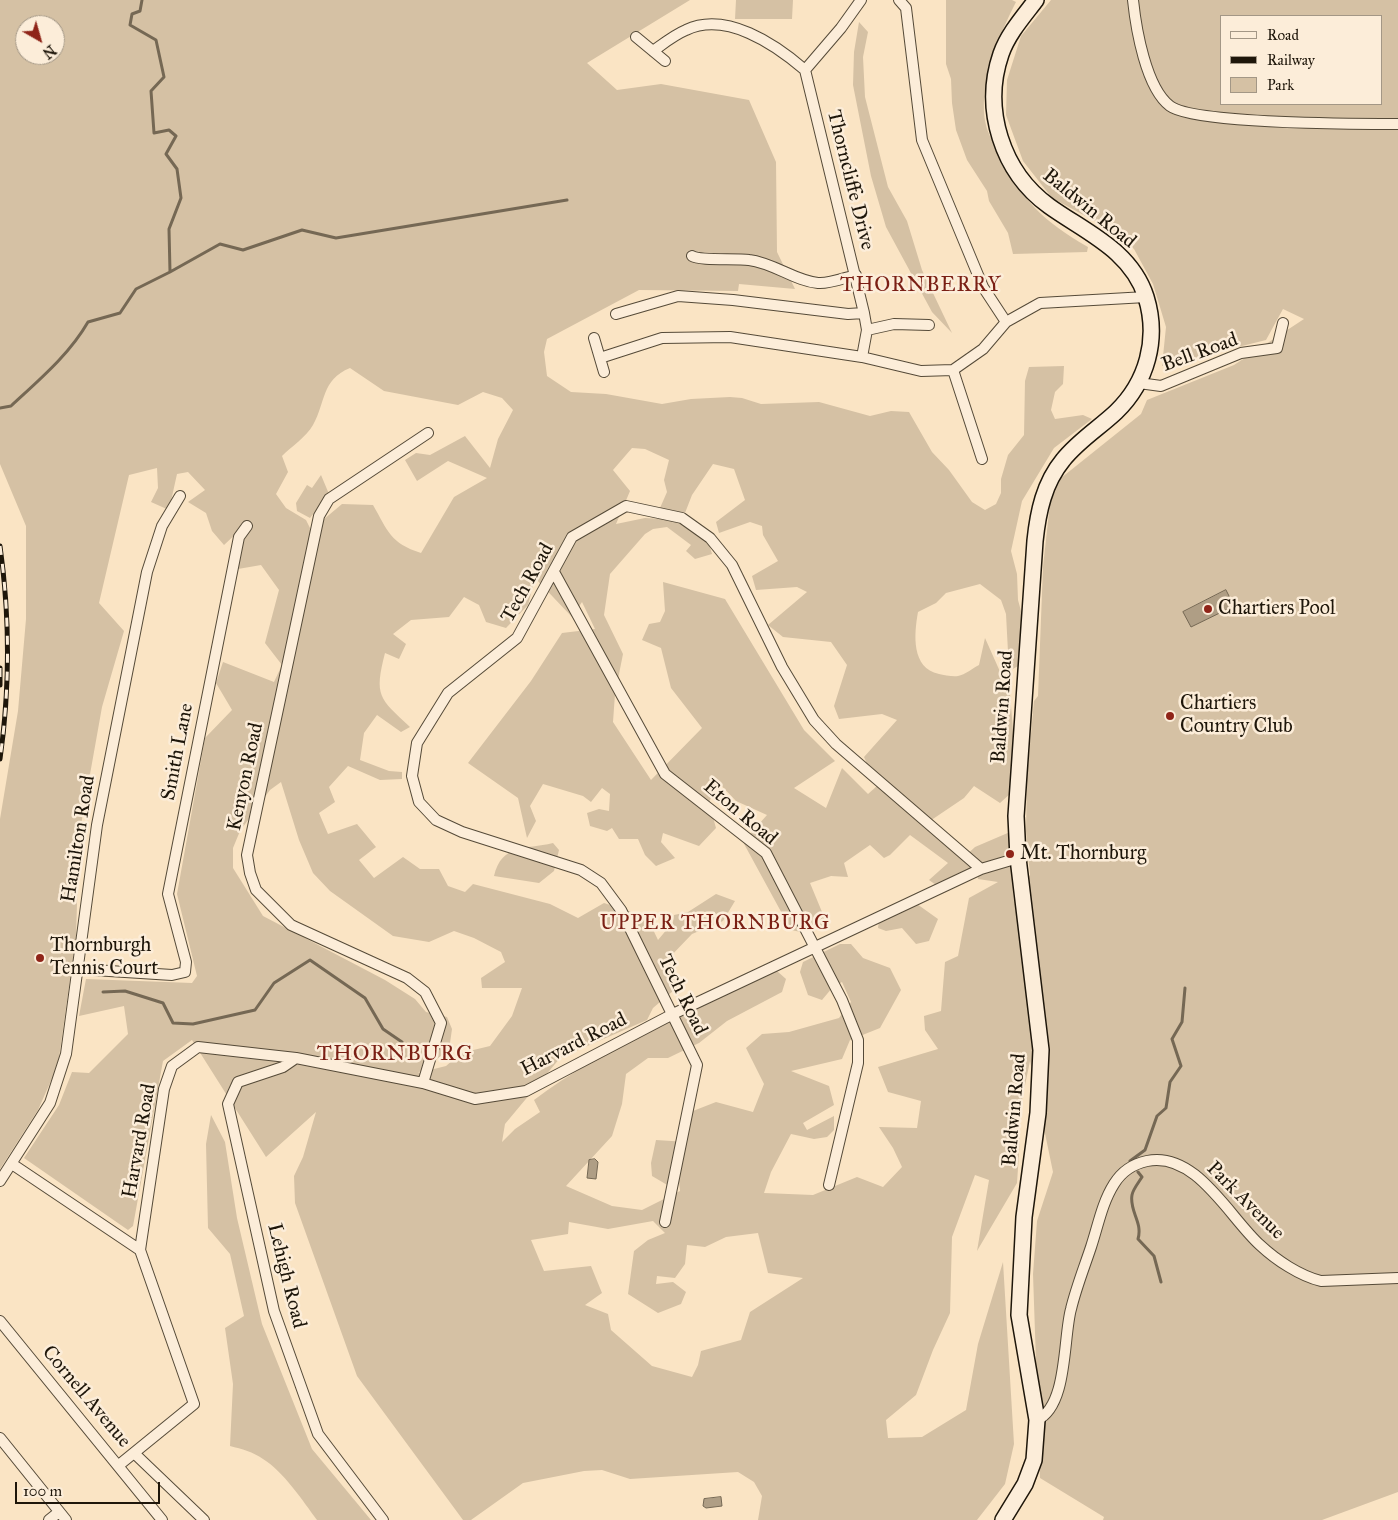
<!DOCTYPE html>
<html>
<head>
<meta charset="utf-8">
<style>
  body { margin:0 }
  #map { position:relative; width:1398px; height:1520px; overflow:hidden; background:#fae4c4; font-family:"IM FELL Great Primer",serif }
  canvas { display:block }
  .legend { position:absolute; left:1220px; top:15px; width:162px; height:90px; box-sizing:border-box; background:#fcedd9; border:1px solid #a39786; margin:0; padding:6px 9px; list-style:none; font-size:15px; color:#1e160a }
  .legend li { display:flex; align-items:center; gap:10px; height:25px }
  .legend b { width:25px; border:1px solid #a39786 }
  .north { position:absolute; left:15px; top:15px; width:50px; height:50px; box-sizing:border-box; background:#fcedd9; border:1px solid #a39786; border-radius:50%; rotate:142deg; font-size:14px; font-weight:700; line-height:20px; text-align:center; color:#1e160a }
  .north::after { content:''; display:block; margin:auto; width:18px; height:22px; background:#8f2418; clip-path:polygon(50% 0,100% 100%,50% 72%,0 100%) }
  .scale { position:absolute; left:15px; top:1482px; width:145px; height:22px; box-sizing:border-box; border:2px solid #1e160a; border-top:0; padding-left:6px; font-size:15px; line-height:18px; white-space:nowrap; color:#1e160a; -webkit-text-stroke:4px #fcedd9; paint-order:stroke }
</style>
</head>
<body>
<div id="map">
<canvas width="1398" height="1520"></canvas>
<ul class="legend">
<li><b style="height:6px;background:#fcedd9"></b>Road</li>
<li><b style="height:6px;background:#1e160a"></b>Railway</li>
<li><b style="height:14px;background:#d5c1a4"></b>Park</li>
</ul>
<div class="north">N</div>
<div class="scale">100 m</div>
</div>
<script>
const context = document.querySelector('canvas').getContext('2d');
context.lineJoin = 'round';
function paint(path, color) { context.fillStyle = color; context.fill(path, 'evenodd'); }
function trace(path, color, width, dash) { context.strokeStyle = color; context.lineWidth = width; context.lineCap = dash ? 'butt' : 'round'; context.setLineDash(dash || []); context.stroke(path); }
function write(font, color, halo, rows, align = 'center') {
  context.font = font + ' "IM FELL Great Primer",serif'; context.lineWidth = 5; context.setLineDash([]); context.textBaseline = 'middle'; context.strokeStyle = halo; context.fillStyle = color; for (const [text, x, y, turn = 0] of rows) {
    context.save(); context.translate(x, y); context.rotate((+turn || 0) * Math.PI / 180); context.textAlign = isNaN(turn) ? turn : align; if (halo) context.strokeText(text, 0, 0); context.fillText(text, 0, 0); context.restore();
  }
}
paint(new Path2D(`
  M0 0H690L587 63 617 90 661 84 749 100 776 162 777 252 795 289 739 284 738 291 639 290 547 339 544 352 547 376 571 392 606 394 662 404 691 399 730 397 742 398 761 404 819 402 870 416 891 411 909 412 932 452 949 470 972 502 985 510 996 504 1001 493V479L1008 455 1024 435 1025 381 1029 367 1064 366 1063 384 1055 392 1051 410 1055 419 1083 415 1092 419 1054 448 1022 501 1011 551 1017 574 1018 600 1024 622 1022 664 1009 671 1006 614 1001 600 980 584 946 593 936 603 918 612C914 634 911 668 939 674 944 675 953 677 958 676 965 675 973 668 979 665L985 638 1010 694 1014 742 1011 793 1000 803 974 786 964 798 924 825 963 858 975 847 1010 832 1014 902 1030 875 1026 831 1027 777 1034 701 1038 696 1043 567 1050 503 1061 478 1141 414 1147 400 1234 365 1304 319 1283 309 1266 340 1162 366 1166 327 1153 284 1134 249 1104 226 1052 198 1023 161 1006 115 1007 80 1021 36 1051 0H1398V1492L1322 1520H1103L1104 1517 1040 1478 1033 1274 1037 1221 1053 1172 1030 1061 1017 1124 1020 1139 1017 1183 977 1251 989 1180 975 1175 952 1237 950 1313 933 1350 916 1395 886 1420 888 1438 922 1437 966 1410 978 1344 1003 1262 1014 1444 1005 1484 977 1520H758L762 1496 754 1482 738 1472 630 1479 602 1470 584 1471 523 1483 471 1520H463L357 1376 295 1203 294 1176 303 1157 316 1112 266 1157 192 1040 163 1061 133 1226 128 1230 24 1158 59 1105 72 1072 89 1073 128 1034 124 1006 79 1016 86 979 192 983 197 976 177 894 205 738 232 710 216 683 223 662 274 682 282 665 265 643 279 590 261 565 238 569 242 550 240 530 224 545 212 531 206 513 188 502 205 490 188 472 177 474 169 510 151 502 158 488 157 468 129 475 99 603 124 631 102 707 79 836 76 937 58 1065 38 1110 0 1169V819L18 711 26 619V526L0 464ZM1222 16H1382V104H1222ZM25 25H55V55H25ZM350 368 384 391 458 405 483 392 502 398 513 410 498 439 490 468 465 436 430 455 416 453 405 460 417 481 448 461 487 478 454 497 421 553C390 543 388 531 373 505L342 504 311 530 306 520 286 508 276 494 288 472 282 456C291 447 306 437 313 425 326 402 321 380 350 368ZM632 448 645 449 669 460 664 480 667 492 660 508 685 513 692 495 713 464 734 469 745 500 716 522 719 533 750 522 762 526 763 535 778 561 752 576 756 590 797 587 807 592 768 625 783 637 831 642 847 665 834 706 839 719 882 714 897 720 864 757 877 786 868 794 842 768 826 808 794 788 835 761 804 730 725 599 663 582 665 611 660 622 649 624 642 640 661 648 671 688 702 728 651 780 613 722 615 694 623 654 604 615 610 574 645 534 653 529 667 527 691 545 686 551 695 559 712 554 708 540 678 520 645 518 616 524 630 491 613 470ZM535 578 572 617 582 602 595 629 562 633 531 681 468 763 518 798 527 838 536 821 530 806 543 784 583 796 591 802 602 788 610 794 609 811 599 809 587 813 590 826 607 831 612 828 619 839H638L645 855 656 866 675 858 661 842 663 833 699 846 716 828 709 803 717 781 736 801 767 815 743 842 791 930 801 932 827 924 810 883 831 876 848 877 844 863 870 845 884 858 890 855 910 835 948 863 929 880 936 885 977 869 978 879 998 882 969 898 958 956 945 962 941 1011 924 1016 925 1030 938 1049 878 1067 888 1092 921 1101 917 1128 879 1127 893 1148 902 1167 883 1187 857 1177 813 1195 764 1193 771 1172 791 1134 814 1139 827 1137 834 1130V1116L807 1130 803 1123 834 1105 829 1086 791 1071 842 1059 850 1040 880 1028 901 990 890 968 863 958 851 944H840L803 962 800 972 808 995 822 1000 832 988 842 982 851 1002 839 1018 789 1032 762 1034 746 1048 764 1084 753 1112 716 1102 693 1111 687 1142 656 1140 651 1163 652 1176 669 1186 679 1182 680 1191 642 1210 612 1206 566 1186 612 1136 622 1104 626 1074 648 1058H668L699 1043 727 1021 782 992 786 979 777 971C698 1009 604 1047 534 1100L540 1112 515 1129 502 1142 505 1124 560 1058 647 1020 653 1008 680 985 668 959 692 934 723 921 735 901 716 894 688 912 674 915 673 922 658 940 647 917 604 903 578 918 550 904 473 884 465 892 448 886 439 869H420L403 857 374 878 359 860 376 847 357 824 328 834 319 813 335 802 329 787 348 766 380 780 402 779V772L389 771 360 760 364 733 377 715 401 732 410 727C379 698 374 696 385 653L399 659 406 644 393 634 411 620 449 617 464 597 479 605 486 622 506 628 528 605ZM281 782 299 840 313 873 330 891 393 936 429 942 454 931 474 938 501 952 505 962 481 978 482 988H522L512 1016 490 1046 461 1053 446 1066 418 1073 449 1050 452 1029 447 1017 426 1012 415 999 385 980 263 916 233 868V848L240 831 270 790ZM653 1221 665 1233 648 1240 634 1251 628 1294 658 1313 681 1304 686 1292 673 1282 656 1284 657 1276 675 1278 685 1264 687 1245 705 1247 726 1237 758 1233 768 1273 803 1278 750 1312 741 1340 701 1351 698 1365 692 1377 652 1366 611 1330 608 1314 585 1305 602 1293 591 1266 544 1271 531 1240 568 1234 569 1222 608 1229Z
  M736 0H793L792 19H735Z
  M946 0H1012L1016 2C999 35 977 88 986 125 988 135 995 144 999 153 1022 201 1043 221 1088 247L1087 252 1013 254 1008 233 989 201 987 191 967 160 956 130 952 103 951 79 946 64Z
  M859 22 868 32 863 57 865 97 888 187 907 221 922 270 952 333 932 312 886 227 871 176 853 85 854 52Z
  M321 475 329 494 310 518 297 511 296 503 307 485 312 488Z
  M553 843 559 850 554 871 539 883 494 876C502 843 525 850 553 843Z
  M917 904 938 919 929 941 916 944 902 928 886 931 878 928 879 920Z
  M211 1115 225 1142 237 1218 262 1324 312 1449 371 1520H317C303 1501 283 1471 263 1459 253 1452 242 1449 230 1446L233 1384 225 1328 244 1316 230 1254 208 1228 206 1144Z`), '#d5c1a4');
const water = new Path2D(`
  M1226 590 1234 606 1191 627 1183 612Z
  M595 1159 598 1162 596 1179 587 1178 589 1160Z
  M721 1497 722 1506 706 1508 703 1506 704 1499Z`);
paint(water, '#af9e85');
trace(water, '#756854', 1);
trace(new Path2D(`
  M170 272 220 244 243 250 302 230 336 238 567 200
  M0 408 11 406C39 380 69 355 88 322L120 313 136 289 170 272 169 229 181 198 177 169 166 154 176 136 169 130 154 133 151 91 164 77 156 40 130 25 132 14 140 11 142 0
  M103 992 125 991 163 1003 173 1023 193 1024 255 1010 274 983 310 960 365 998 383 1029 402 1042
  M1130 1161 1145 1150 1157 1116 1166 1108 1170 1082 1181 1066 1172 1039 1182 1022 1185 988
  M1138 1172 1142 1177C1139 1182 1133 1189 1132 1195 1129 1211 1143 1222 1138 1239L1154 1256 1161 1282`), '#756854', 3);
const street = new Path2D(`
  M899 0 906 8 922 140 983 287 1006 322
  M1133 0C1136 29 1146 88 1170 106 1194 124 1360 124 1398 124
  M636 37 665 61
  M653 51C663 44 674 35 686 30 726 11 775 44 805 70
  M805 70 864 313 867 330 862 357 921 371 953 370
  M805 70 841 28 861 0
  M692 256C700 261 736 258 749 260 774 263 795 281 818 283 829 284 844 278 856 275
  M616 314 678 296 733 300 848 314 864 313
  M867 330 894 324 929 325
  M594 338 604 372
  M600 358 662 338 730 337 862 357
  M1139 383 1161 386 1241 353 1277 348 1283 323
  M982 459 953 370 983 349 1006 322 1040 303 1146 297
  M554 572 665 774 766 853 842 1000 858 1040V1063L829 1185
  M78 969 172 975 185 972 186 962 168 894 239 537 247 526
  M296 1058 283 1067 238 1082 228 1104 274 1311 318 1434 383 1520
  M423 1083 441 1023 425 992 407 978 291 925 256 890 250 873 247 855 319 516 329 499 428 433
  M12 1164 140 1250
  M0 1181 50 1103 66 1054 97 825 147 572 162 526 180 496
  M665 1222 697 1065 621 910 601 883 581 870 462 832 436 820 419 802 412 776 417 743 448 693 517 638 572 537 626 506 682 518 710 538 732 565 782 667 814 720 836 744 981 869
  M0 1321 162 1520
  M1037 1420C1068 1406 1063 1338 1071 1309 1076 1288 1084 1268 1091 1247 1098 1226 1102 1203 1114 1184 1122 1171 1133 1164 1147 1161 1196 1151 1229 1217 1260 1245 1276 1260 1300 1276 1321 1281L1398 1278
  M0 1438 66 1520
  M135 1454 204 1520
  M119 1465 194 1404 140 1250 164 1089 172 1066 198 1047 296 1058 423 1083 475 1099 526 1091 673 1014 981 869 1018 858
  M49 1520 59 1512`);
const secondary = new Path2D(`
  M1003 1520 1025 1484 1034 1460 1037 1420 1019 1315 1024 1217 1038 1113 1041 1050 1018 858 1016 816 1035 541C1038 512 1044 483 1063 460 1078 441 1099 428 1116 412 1147 382 1159 339 1146 297 1131 250 1085 232 1049 206 1002 172 982 109 1001 54 1008 34 1023 17 1036 0`);
trace(street, '#554a38', 12);
trace(secondary, '#1e160a', 18);
trace(street, '#fcedd9', 10);
trace(secondary, '#fcedd9', 15);
const rail = new Path2D(`
  M0 546C10 617 10 688 0 759
  M0 668V685`);
trace(rail, '#1e160a', 5);
trace(rail, '#fcedd9', 3, [9]);
for (const [x, y, r, color] of [
  [1208,609,5,"#8f2418"],
  [1170,716,5,"#8f2418"],
  [1010,854,5,"#8f2418"],
  [40,958,5,"#8f2418"]
]) { const dot = new Path2D(); dot.arc(x, y, r, 0, 2 * Math.PI); context.fillStyle = color; context.fill(dot); trace(dot, '#fcedd9', 2); }
write('20px', '#1e160a', '#fcedd9', [
  ["Thorncliffe Drive",850,180,76],
  ["Baldwin Road",1089,209,39],
  ["Bell Road",1200,353,-20],
  ["Tech Road",528,583,-61],
  ["Baldwin Road",1003,707,-86],
  ["Smith Lane",178,752,-79],
  ["Kenyon Road",246,777,-78],
  ["Eton Road",740,813,40],
  ["Hamilton Road",79,839,-81],
  ["Tech Road",682,995,64],
  ["Harvard Road",574,1045,-27],
  ["Baldwin Road",1015,1110,-85],
  ["Harvard Road",140,1141,-80],
  ["Park Avenue",1245,1201,45],
  ["Lehigh Road",286,1276,76],
  ["Cornell Avenue",86,1397,50]
]);
write('20px', '#1e160a', '#fcedd9', [
  ["Chartiers Pool",1218,609],
  ["Chartiers",1180,704],
  ["Country Club",1180,727],
  ["Mt. Thornburg",1020,854],
  ["Thornburgh",50,946],
  ["Tennis Court",50,969]
], 'left');
context.letterSpacing = '1px';
write('21px', '#7a1f14', '#fcedd9', [
  ["THORNBERRY",921,286],
  ["UPPER THORNBURG",715,924]
]);
context.letterSpacing = '0px';
context.letterSpacing = '1px';
write('22px', '#7a1f14', '#fcedd9', [
  ["THORNBURG",395,1055]
]);
context.letterSpacing = '0px';
</script>
</body>
</html>
